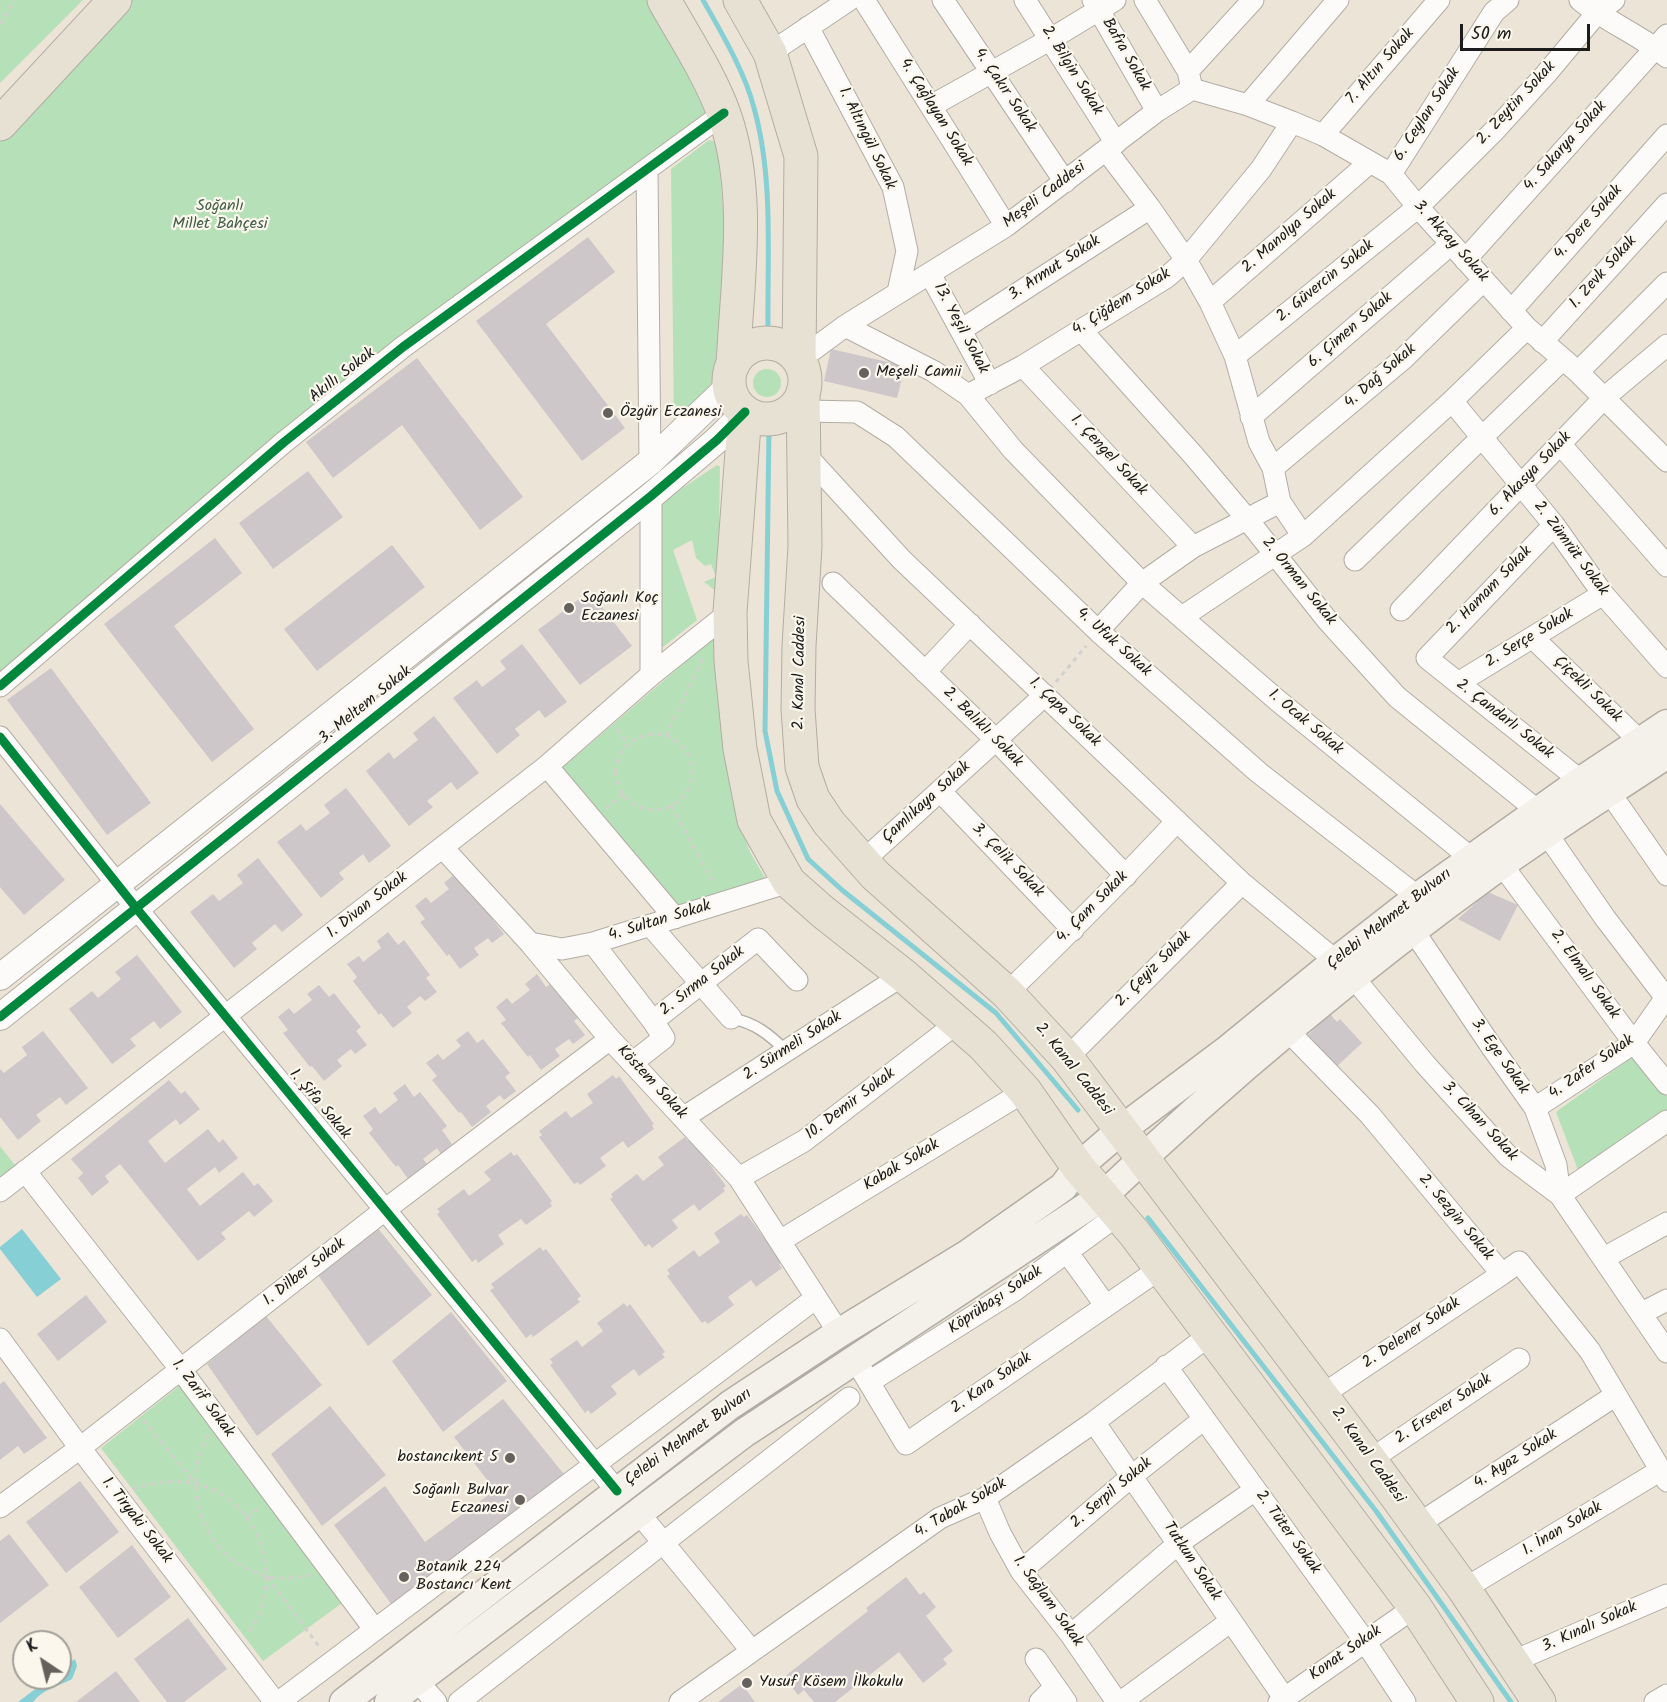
<!DOCTYPE html>
<html>
<head>
<meta charset="utf-8">
<style>
  body { margin:0 }
  #map { position:relative; width:1667px; height:1702px; overflow:hidden; background:#ece4d6; font-family:Kalam,sans-serif }
  canvas { display:block }
  .north { position:absolute; left:12px; top:1630px; width:60px; height:60px; box-sizing:border-box; background:#fbf7ec; border:2px solid #a29f99; border-radius:50%; rotate:325deg; font-size:16px; font-weight:700; line-height:24px; text-align:center; color:#1c1c1c }
  .north::after { content:''; display:block; margin:auto; width:21px; height:27px; background:#65625d; clip-path:polygon(50% 0,100% 100%,50% 72%,0 100%) }
  .scale { position:absolute; left:1460px; top:24px; width:130px; height:27px; box-sizing:border-box; border:3px solid #1c1c1c; border-top:0; padding-left:8px; font-size:18px; line-height:21px; white-space:nowrap; color:#1c1c1c; -webkit-text-stroke:4px #fbf7ec; paint-order:stroke }
</style>
</head>
<body>
<div id="map">
<canvas width="1667" height="1702"></canvas>
<div class="north">K</div>
<div class="scale">50 m</div>
</div>
<script>
const context = document.querySelector('canvas').getContext('2d');
context.lineJoin = 'round';
function paint(path, color) { context.fillStyle = color; context.fill(path, 'evenodd'); }
function trace(path, color, width, dash) { context.strokeStyle = color; context.lineWidth = width; context.lineCap = dash ? 'butt' : 'round'; context.setLineDash(dash || []); context.stroke(path); }
function write(font, color, halo, rows, align = 'center') {
  context.font = font + ' Kalam,sans-serif'; context.lineWidth = 4.5; context.setLineDash([]); context.textBaseline = 'middle'; context.strokeStyle = halo; context.fillStyle = color; for (const [text, x, y, turn = 0] of rows) {
    context.save(); context.translate(x, y); context.rotate((+turn || 0) * Math.PI / 180); context.textAlign = isNaN(turn) ? turn : align; if (halo) context.strokeText(text, 0, 0); context.fillText(text, 0, 0); context.restore();
  }
}
paint(new Path2D(`
  M0 0H83L0 83Z
  M127 0H654L716 114 444 311 0 679V133Z
  M709 140 717 142 718 148 724 223 721 374 674 424 671 169Z
  M753 383a14 14 0 1 1 28 0a14 14 0 1 1-28 0Z
  M717 465 720 467 719 523 724 594 721 595 704 582 716 577 711 564 705 566 696 558 692 540 673 550 697 620 663 647 661 646V507L665 500Z
  M719 633 738 821 750 852 765 878 678 908 561 769Z
  M1635 1055 1667 1096V1112L1578 1170 1556 1112Z
  M0 1146 14 1164 22 1165 0 1182Z
  M183 1383 342 1603 263 1661 101 1448Z`), '#b6e0b7');
paint(new Path2D(`
  M22 1229 61 1279 37 1297 0 1249V1247Z
  M75 1659 77 1666 72 1679C57 1687 44 1688 33 1702H18L50 1678H60V1670Z`), '#86d0d5');
trace(new Path2D(`
  M703 0C721 32 745 72 754 108 774 179 767 259 768 332
  M769 426 765 731 777 791 808 859 842 890 996 1013 1078 1110
  M1148 1218 1376 1511 1511 1702`), '#86d0d5', 5);
paint(new Path2D(`
  M588 237 615 272 546 324 625 428 582 461 476 321Z
  M831 349 905 366 897 398 824 381Z
  M417 358 523 497 480 530 402 425 333 478 306 442Z
  M308 471 343 517 273 569 239 523Z
  M215 538 242 573 174 626 254 729 212 762 104 624Z
  M392 545 425 587 317 671 284 629Z
  M590 591 632 646 580 685 538 630Z
  M522 644 567 702 545 718 539 710 515 729 520 735 497 754 453 698 477 680 482 687 506 669 500 661Z
  M51 668 151 803 107 835 7 700Z
  M434 716 479 773 457 790 451 782 427 801 433 807 409 826 366 771 389 752 394 759 418 740 413 733Z
  M346 788 391 846 369 863 363 854 339 873 344 879 321 898 277 842 301 824 306 831 330 813 324 805Z
  M0 804 65 880 24 915 0 887Z
  M258 858 303 915 282 932 275 924 252 943 257 949 234 968 190 912 213 894 219 901 243 883 237 875Z
  M456 873 498 916 493 920 504 934 492 943 488 938 474 948 479 955 460 969 449 954 447 956 420 922 425 919 415 906 426 897 431 903 449 889 444 883Z
  M1488 892 1518 905 1500 941 1458 919Z
  M388 932 398 945 404 940 430 975 426 978 437 992 425 1001 420 996 407 1007 412 1013 393 1028 381 1013 379 1015 353 981 357 977 347 964 359 956 363 962 381 948 377 941Z
  M137 955 182 1012 160 1029 154 1021 130 1039 136 1046 112 1064 69 1009 92 991 98 998 121 979 115 972Z
  M537 974 546 987 552 983 579 1017 574 1021 585 1035 573 1044 569 1039 555 1049 560 1056 541 1070 530 1055 528 1057 501 1023 506 1020 496 1007 507 998 512 1004 530 990 525 984Z
  M319 985 329 997 334 993 361 1027 356 1031 367 1045 355 1054 351 1049 337 1060 342 1066 324 1081 312 1066 310 1067 283 1033 288 1030 278 1017 289 1008 294 1014 312 1000 307 994Z
  M1330 1014 1337 1022 1340 1019 1362 1043 1335 1068 1306 1037Z
  M43 1031 88 1088 66 1105 60 1097 36 1115 41 1121 18 1140 0 1117V1069L4 1073 27 1055 22 1047Z
  M468 1031 477 1043 483 1039 510 1073 505 1077 516 1091 504 1100 500 1095 486 1106 491 1112 472 1127 461 1112 459 1113 432 1080 437 1076 426 1063 438 1054 443 1060 461 1046 456 1040Z
  M613 1075 616 1079 619 1076 654 1124 652 1125 654 1129 628 1148 623 1141 600 1158 606 1166 580 1185 578 1182 574 1184 539 1137 542 1135 539 1131 566 1111 571 1118 593 1103 587 1094Z
  M169 1080 181 1094 185 1091 200 1109 180 1125 176 1119 148 1141 165 1163 208 1129 219 1143 223 1139 238 1158 219 1173 215 1167 187 1189 200 1206 243 1172 254 1186 258 1183 273 1201 254 1217 249 1211 221 1233 226 1239 198 1261 120 1164 105 1176 109 1182 92 1196 78 1178 83 1173 71 1159Z
  M405 1084 414 1097 420 1092 447 1126 442 1130 452 1144 441 1154 437 1148 423 1159 428 1165 409 1180 398 1165 396 1167 369 1133 373 1129 363 1116 375 1107 380 1114 398 1100 393 1093Z
  M685 1137 688 1141 691 1139 726 1186 723 1188 725 1191 699 1211 694 1204 672 1220 678 1228 652 1248 649 1244 645 1247 610 1199 613 1197 611 1194 637 1174 643 1181 664 1165 658 1157Z
  M511 1152 514 1156 517 1154 552 1201 550 1203 552 1206 526 1225 521 1219 498 1235 504 1244 478 1263 476 1259 472 1262 437 1214 440 1212 437 1209 464 1189 469 1196 491 1180 484 1172Z
  M741 1214 744 1217 747 1215 782 1262 779 1264 782 1268 756 1287 751 1280 728 1297 734 1305 708 1324 705 1321 702 1323 667 1276 670 1274 667 1270 694 1250 699 1257 720 1242 714 1233Z
  M376 1226 432 1295 368 1346 318 1275Z
  M540 1247 543 1251 546 1249 581 1296 577 1299 580 1302 533 1337 531 1334 526 1338 490 1290 494 1288 491 1284Z
  M86 1295 107 1322 58 1361 37 1334Z
  M624 1303 627 1307 630 1304 665 1352 662 1354 665 1357 639 1376 634 1369 611 1386 617 1394 591 1414 588 1410 585 1413 550 1365 553 1363 550 1359 577 1340 582 1347 603 1331 597 1323Z
  M451 1312 507 1381 443 1432 392 1361Z
  M266 1316 322 1385 257 1436 207 1364Z
  M4 1381 47 1438 24 1454 18 1446 0 1460V1384Z
  M503 1399 567 1478 394 1608 334 1525 385 1486 425 1542 495 1490 454 1437Z
  M330 1406 386 1475 322 1526 271 1454Z
  M80 1481 119 1532 66 1573 26 1522Z
  M9 1534 49 1585 0 1623V1541Z
  M132 1545 171 1597 118 1638 79 1587Z
  M906 1577 920 1595 924 1592 936 1607 926 1616 953 1651 943 1659 947 1664 923 1683 899 1652 835 1702H814L804 1690 798 1695 784 1677 868 1611 866 1608Z
  M188 1618 227 1669 184 1702H167L134 1659Z
  M116 1671 140 1702H76Z
  M742 1684 755 1702H718Z`), '#cdc7ca');
const service = new Path2D(`
  M731 1018C755 1023 769 1034 786 1051`);
const minor = new Path2D(`
  M864 0 1006 226
  M943 0 1065 182
  M1025 0 1116 143
  M1093 0 1157 111
  M1145 0 1188 71
  M1580 0C1607 22 1640 35 1667 57
  M808 27 893 187 907 251 898 292
  M770 53 849 0
  M1192 89 1248 105 1292 122 1323 135 1391 174 1418 207 1527 328 1578 372 1667 461
  M1248 105 1338 0
  M931 106 1051 39 1115 0
  M1323 135 1439 0
  M1106 150 1150 208 1186 260 1210 302 1235 356 1259 442 1273 468 1280 502 1303 536
  M647 170 650 462
  M1391 174 1494 12 1508 0
  M1465 260 1667 35
  M930 274 990 384
  M1210 302 1370 162
  M1511 311 1667 135
  M845 326 933 371 968 395 1013 450 1142 583 1277 700 1471 858
  M961 330 1150 208
  M1081 330 1194 456 1247 519 1328 621 1397 697 1538 811
  M1542 342 1667 204
  M1235 356 1418 207 1496 129 1546 74 1597 13 1614 0
  M799 360 845 326 1006 226 1157 111 1192 89 1188 71 1253 0
  M1023 366 1193 547
  M1578 372 1667 283
  M968 395 1023 366 1167 277 1186 260 1261 169 1292 122
  M1452 401 1554 525 1603 594 1667 667
  M805 411 857 412 896 437 1098 631 1258 772 1418 897
  M1251 417 1451 244
  M1560 444 1667 566
  M804 453 902 560 1242 883 1336 961
  M1273 468 1403 359 1484 280
  M1554 525 1427 658 1581 781
  M1355 560 1562 360
  M833 583 996 740 1126 876
  M1401 610 1605 397 1667 345
  M1182 617 1303 536 1452 401 1527 328
  M1098 631 1142 583 1193 547 1280 502
  M1533 638 1641 742
  M925 672 970 624
  M651 675V496
  M1458 683 1603 594
  M0 686 283 443 403 347 724 113
  M0 737 137 909 617 1491
  M547 766 675 918
  M940 791 1073 930
  M1610 793 1667 875
  M1547 834 1605 918 1666 998
  M443 848 530 943 610 1039 739 1178 839 1333
  M863 861 1045 695
  M1502 865 1634 1043 1667 1084
  M651 926 731 1018
  M1413 930 1491 1046 1535 1108 1556 1165 1560 1195 1667 1121
  M530 943 562 949 593 943 789 882
  M593 943 653 1021 758 939 797 980
  M1353 977 1425 1064 1508 1156 1560 1195 1667 1352
  M1007 993C1065 937 1122 880 1177 821
  M1288 1031 1370 1115 1502 1274 1519 1262 1590 1351 1667 1481
  M1067 1058 1242 883
  M632 1063 664 1038 653 1021
  M1535 1108 1634 1043 1667 996
  M683 1118 903 975
  M25 1171 181 1370 375 1630
  M739 1178 804 1141 957 1023
  M0 1191 547 766 651 675 730 612
  M780 1241 1025 1091
  M1067 1252 1106 1306
  M1604 1258 1667 1223
  M1642 1313 1667 1300
  M0 1339 80 1448 275 1702
  M855 1359 906 1444 1161 1268
  M1166 1366 1364 1640 1405 1702
  M869 1382 1015 1290 1119 1214
  M1322 1395 1502 1274
  M1094 1422 1287 1702
  M1370 1460 1519 1359
  M985 1498 1000 1533 1021 1571 1071 1635 1117 1702
  M0 1507 80 1448 386 1209 610 1039
  M638 1512 751 1650
  M1417 1525 1616 1395
  M1021 1571 1132 1476 1204 1419
  M1464 1589 1661 1470
  M1071 1635 1179 1543 1255 1490
  M1036 1659 1066 1702
  M1514 1661 1667 1595
  M417 1681 436 1702
  M279 1702 816 1298
  M459 1702 849 1398
  M680 1702 940 1518 985 1498 1094 1422 1211 1334
  M1040 1702 1055 1687
  M1121 1702 1231 1621
  M1279 1702 1415 1607
  M1655 1702 1667 1695`);
const tertiary = new Path2D(`
  M0 977 650 462 723 392 729 379
  M0 1017 651 496 717 440 745 412`);
const secondary = new Path2D(`
  M344 1702 730 1405 839 1333 968 1254 1063 1187 1078 1167 1121 1130 1226 1051 1336 961 1418 897 1581 781 1667 724
  M389 1702 744 1433 1103 1196C1227 1077 1361 966 1501 865 1555 826 1612 791 1667 754`);
const primary = new Path2D(`
  M664 0C684 36 710 75 724 114 752 193 737 283 733 365
  M740 0 770 53 801 156 799 360
  M0 124 115 0
  M729 381a38 38 0 1 1 76 0a38 38 0 1 1-76 0Z
  M803 392 805 546 799 646 798 709 802 767 813 799 829 823 875 875 1007 993 1067 1058 1370 1460 1464 1589 1539 1702
  M745 412 730 612 731 661 740 749 754 820 789 882 823 912 903 975 983 1045 1025 1091 1078 1167 1135 1234 1415 1607 1477 1702`);
trace(service, '#b2ada4', 13);
trace(minor, '#b2ada4', 23);
trace(tertiary, '#b2ada4', 28);
trace(secondary, '#b2ada4', 31);
trace(primary, '#b2ada4', 35);
trace(new Path2D(`
  M0 24 15 0
  M1056 682 1086 646
  M617 729 628 744
  M616 772a38 38 0 1 1 76 0a38 38 0 1 1-76 0Z
  M666 736 703 659
  M671 806 715 885
  M606 809 623 794
  M143 1420 196 1484
  M208 1435C187 1471 194 1525 225 1554 236 1564 252 1572 266 1576 280 1580 297 1578 311 1575
  M133 1489C158 1481 181 1478 206 1487 264 1507 285 1587 247 1634
  M247 1517 260 1507
  M267 1577 321 1649`), '#d2d0cc', 3, [4.5, 4.5]);
trace(service, '#fcfbf9', 10);
trace(minor, '#fcfbf9', 21);
trace(tertiary, '#fcfbf9', 26);
trace(secondary, '#f4f1ea', 28);
trace(primary, '#e7e1d4', 33);
trace(new Path2D(`
  M0 686 283 443 403 347 724 113
  M0 737 137 909 617 1491
  M0 1017 651 496 717 440 745 412`), '#00873e', 9);
for (const [x, y, r, color] of [
  [864,373,6,"#65625d"],
  [608,413,6,"#65625d"],
  [569,608,6,"#65625d"],
  [510,1458,6,"#65625d"],
  [520,1500,6,"#65625d"],
  [404,1577,6,"#65625d"],
  [747,1683,6,"#65625d"]
]) { const dot = new Path2D(); dot.arc(x, y, r, 0, 2 * Math.PI); context.fillStyle = color; context.fill(dot); trace(dot, '#fbf7ec', 2); }
write('16px', '#1c1c1c', '#fbf7ec', [
  ["Bafra Sokak",1125,55,60],
  ["7. Altın Sokak",1381,67,-49],
  ["2. Bilgin Sokak",1071,71,58],
  ["4. Çakır Sokak",1004,91,56],
  ["2. Zeytin Sokak",1517,104,-47],
  ["4. Çağlayan Sokak",935,113,58],
  ["6. Ceylan Sokak",1428,115,-57],
  ["1. Altıngül Sokak",866,139,64],
  ["4. Sakarya Sokak",1566,147,-48],
  ["Meşeli Caddesi",1045,196,-37],
  ["4. Dere Sokak",1589,223,-48],
  ["2. Manolya Sokak",1290,232,-41],
  ["3. Akçay Sokak",1450,242,48],
  ["3. Armut Sokak",1055,269,-33],
  ["1. Zevk Sokak",1604,273,-48],
  ["2. Güvercin Sokak",1326,282,-39],
  ["4. Çiğdem Sokak",1122,303,-32],
  ["13. Yeşil Sokak",960,329,62],
  ["6. Çimen Sokak",1351,331,-41],
  ["Akıllı Sokak",343,376,-38],
  ["4. Dağ Sokak",1381,377,-41],
  ["1. Çengel Sokak",1108,456,47],
  ["6. Akasya Sokak",1531,475,-46],
  ["2. Zümrüt Sokak",1570,549,53],
  ["2. Orman Sokak",1298,582,51],
  ["2. Hamam Sokak",1490,591,-46],
  ["2. Serçe Sokak",1530,639,-31],
  ["4. Ufuk Sokak",1113,643,42],
  ["2. Kanal Caddesi",801,673,-89],
  ["Çiçekli Sokak",1587,690,44],
  ["3. Meltem Sokak",366,706,-39],
  ["1. Çapa Sokak",1064,713,44],
  ["2. Çandarlı Sokak",1504,720,38],
  ["1. Ocak Sokak",1305,723,40],
  ["2. Balıklı Sokak",982,728,45],
  ["Çamlıkaya Sokak",927,803,-42],
  ["3. Çelik Sokak",1007,861,46],
  ["1. Divan Sokak",368,906,-38],
  ["4. Çam Sokak",1093,908,-45],
  ["Çelebi Mehmet Bulvarı",1390,920,-38],
  ["4. Sultan Sokak",660,922,-17],
  ["2. Çeyiz Sokak",1154,970,-45],
  ["2. Elmalı Sokak",1584,975,54],
  ["2. Sırma Sokak",703,982,-38],
  ["2. Sürmeli Sokak",793,1047,-33],
  ["3. Ege Sokak",1499,1057,55],
  ["4. Zafer Sokak",1592,1068,-35],
  ["2. Kanal Caddesi",1073,1070,51],
  ["Köstem Sokak",651,1083,47],
  ["1. Şifa Sokak",319,1105,50],
  ["10. Demir Sokak",851,1105,-37],
  ["3. Cihan Sokak",1479,1122,47],
  ["Kabak Sokak",902,1166,-31],
  ["2. Sezgin Sokak",1455,1218,50],
  ["1. Dilber Sokak",305,1273,-38],
  ["Köprübaşı Sokak",996,1301,-34],
  ["2. Delener Sokak",1412,1334,-34],
  ["2. Kara Sokak",992,1384,-35],
  ["1. Zarif Sokak",202,1399,53],
  ["2. Ersever Sokak",1444,1410,-34],
  ["Çelebi Mehmet Bulvarı",689,1438,-36],
  ["2. Kanal Caddesi",1367,1456,54],
  ["4. Ayaz Sokak",1516,1460,-33],
  ["2. Serpil Sokak",1112,1494,-40],
  ["4. Tabak Sokak",961,1509,-30],
  ["1. Tiryaki Sokak",136,1521,52],
  ["1. İnan Sokak",1563,1530,-31],
  ["2. Tüter Sokak",1287,1533,54],
  ["Tutkun Sokak",1191,1562,56],
  ["1. Sağlam Sokak",1047,1602,54],
  ["3. Kınalı Sokak",1590,1628,-24],
  ["Konat Sokak",1346,1654,-35]
]);
write('16px', '#42604a', '#fbf7ec', [
  ["Soğanlı",220,207],
  ["Millet Bahçesi",220,225]
]);
write('16px', '#1c1c1c', '#fbf7ec', [
  ["Meşeli Camii",876,373],
  ["Özgür Eczanesi",620,413],
  ["Soğanlı Koç",581,599],
  ["Eczanesi",581,617],
  ["bostancıkent 5",498,1458,"right"],
  ["Soğanlı Bulvar",508,1491,"right"],
  ["Eczanesi",508,1509,"right"],
  ["Botanik 224",416,1568],
  ["Bostancı Kent",416,1586],
  ["Yusuf Kösem İlkokulu",759,1683]
], 'left');
</script>
</body>
</html>
